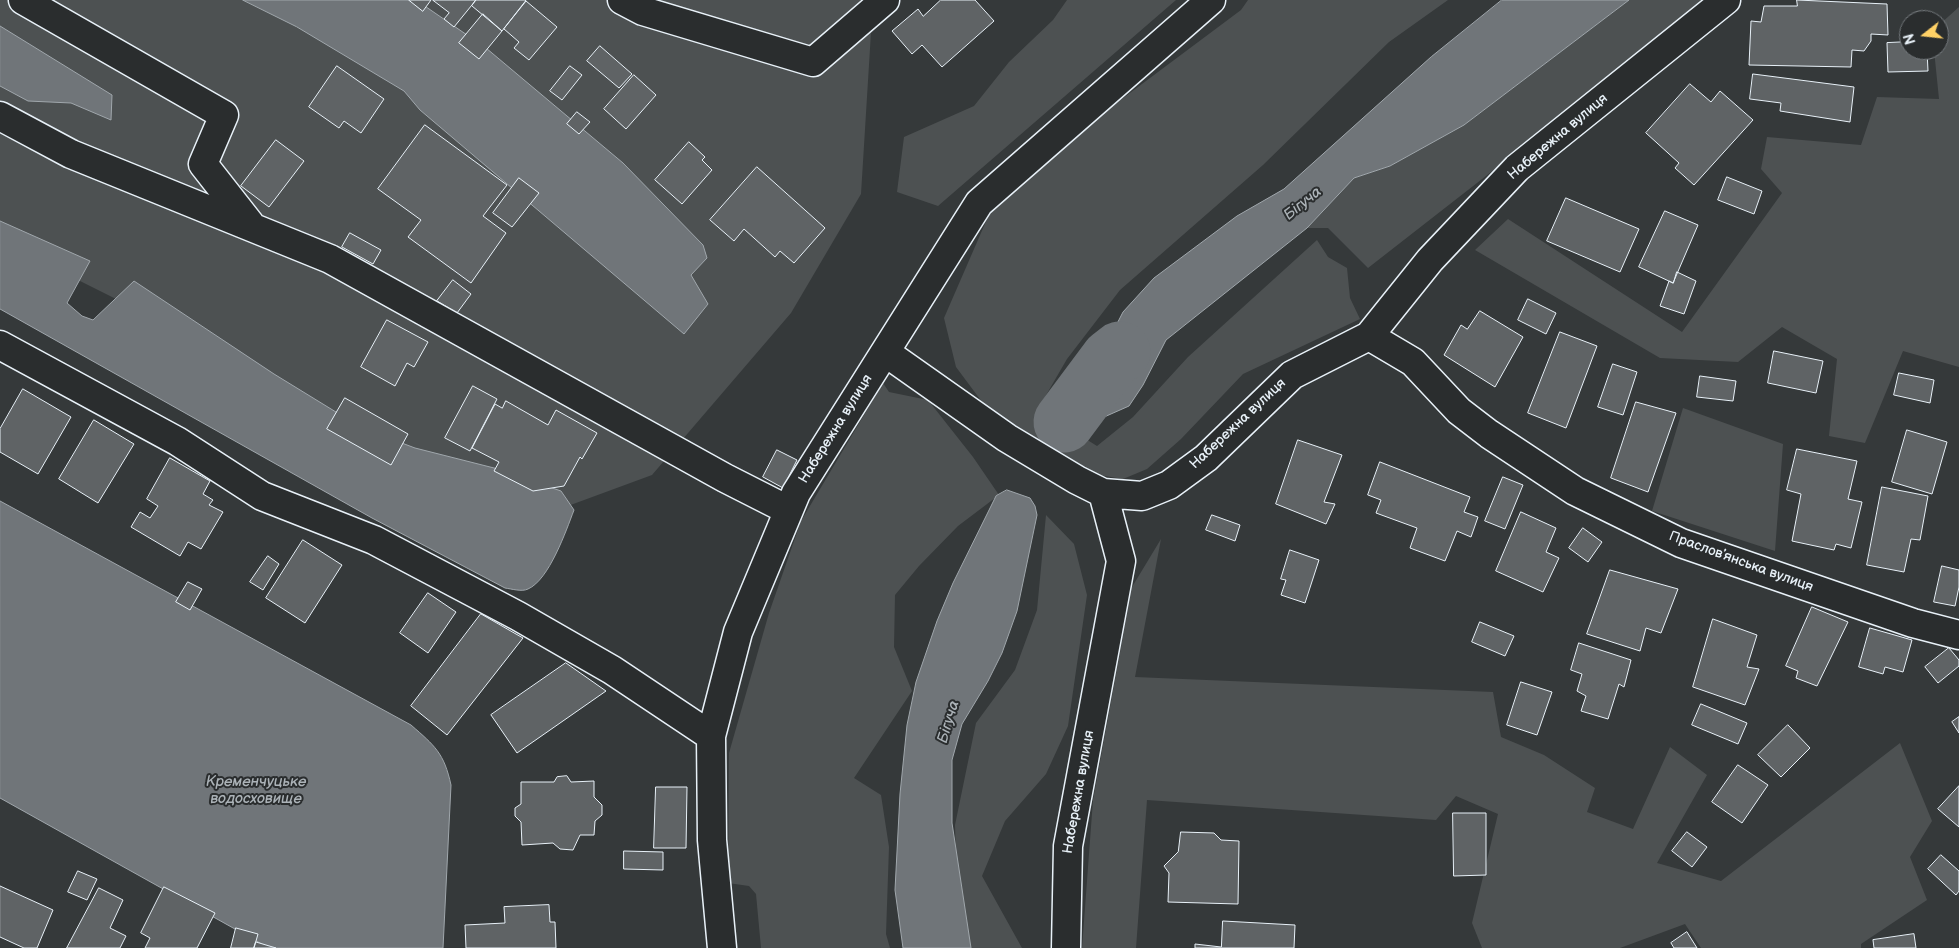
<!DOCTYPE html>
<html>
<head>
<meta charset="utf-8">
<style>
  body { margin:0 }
  #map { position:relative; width:1959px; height:948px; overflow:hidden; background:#35393a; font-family:"Balsamiq Sans",sans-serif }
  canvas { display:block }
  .north { position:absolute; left:1899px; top:10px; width:50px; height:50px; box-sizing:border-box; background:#2a2d2e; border:1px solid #767b7f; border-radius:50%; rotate:254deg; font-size:14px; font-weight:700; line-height:20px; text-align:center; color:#e8f1f8 }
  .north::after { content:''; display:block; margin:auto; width:18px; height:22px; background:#ffd166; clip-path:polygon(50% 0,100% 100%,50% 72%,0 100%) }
</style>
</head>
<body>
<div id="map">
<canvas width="1959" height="948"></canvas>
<div class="north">N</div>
</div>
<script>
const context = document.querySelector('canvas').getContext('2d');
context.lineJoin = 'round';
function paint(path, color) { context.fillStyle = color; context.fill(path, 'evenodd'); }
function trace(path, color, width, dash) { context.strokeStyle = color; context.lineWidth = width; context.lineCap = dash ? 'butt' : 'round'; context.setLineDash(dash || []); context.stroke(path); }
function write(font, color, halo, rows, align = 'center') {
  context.font = font + ' "Balsamiq Sans",sans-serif'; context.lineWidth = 4; context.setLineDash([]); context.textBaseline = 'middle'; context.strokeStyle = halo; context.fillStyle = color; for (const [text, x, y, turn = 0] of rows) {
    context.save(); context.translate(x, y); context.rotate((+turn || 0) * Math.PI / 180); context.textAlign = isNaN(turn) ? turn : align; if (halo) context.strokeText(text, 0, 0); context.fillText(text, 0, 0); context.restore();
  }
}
paint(new Path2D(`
  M0 0H873L861 194 791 313 652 475 557 510 425 465 156 319 0 241Z
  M1067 0H1176L938 206 897 192 904 137 974 106 1009 62 1053 20Z
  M1248 0H1448L1389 42 1263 165 1120 290 1067 359 1038 409 1097 446 1133 417 1188 357 1317 240 1328 257 1347 268 1350 298 1360 319 1243 374 1181 439 1147 469 1123 479 1099 475 1077 466 994 418 956 367 944 318 994 203 1067 140 1241 10Z
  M1629 0H1704L1568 112 1368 268 1328 228H1307L1354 178 1390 166 1464 125Z
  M1959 7V367L1903 351 1865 443 1829 436 1837 359 1782 327 1738 362 1660 358 1475 250 1508 219 1682 332 1782 193 1761 169 1767 137 1861 145 1877 97 1939 99 1934 50H1939V25Z
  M883 383 889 392 928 400 973 457 999 495 958 526 919 566 895 595 894 647 912 691 854 778 881 795 889 847 886 934 890 948H761L756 894 749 886 728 883 729 753 769 613 801 521Z
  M1683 408 1783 444 1775 551 1652 511Z
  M1046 515 1074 544 1087 595 1068 726 1046 774 1005 821 982 876 1022 948H964L958 932 955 825 976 723 1015 670 1037 610Z
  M1161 539 1135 677 1493 692 1501 737 1544 755 1595 788 1587 812 1633 829 1670 747 1707 775 1657 863 1721 881 1900 743 1932 821 1910 857 1927 900 1861 944V948H1701L1685 924 1620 948H1482L1472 923 1498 814 1456 796 1436 820 1147 800 1136 948H1082L1093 800 1132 587Z`), '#4d5152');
const water = new Path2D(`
  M243 0H416L486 48 623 163 703 245 707 258 691 275 708 304 684 334 420 110 404 91 297 27Z
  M1502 0H1629L1464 125 1390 166 1354 178 1307 228 1166 340 1143 385 1129 406 1077 429 1066 415 1076 374 1088 360 1104 349 1123 312 1154 278 1237 216 1284 189 1431 57Z
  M0 26 112 95 111 120 71 103 28 101 0 86Z
  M0 221 90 261 67 303 82 316 93 320 134 281 274 374 362 428 415 448 498 469 561 491 574 510C566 531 549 580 528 589 522 592 512 589 505 588L372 518 0 309Z
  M1007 490 1030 498 1035 506 1037 515 1017 611 1002 653 988 681 962 724 952 760V823L971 948H903L895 890 900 794 907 725 916 682 937 621 953 583 996 496Z
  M0 501 411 725C435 746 444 753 451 785L443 948H269L0 798Z`);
paint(water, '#707579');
trace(water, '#a0a7ac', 1);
trace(new Path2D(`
  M1064 422 1111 359 1120 352`), '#707579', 61);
const building = new Path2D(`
  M409 0H431L423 11Z
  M433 0H476L454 27 444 19 449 13Z
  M476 0H525L526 1 502 31 472 6Z
  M941 0H975L994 21 942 67 922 45 912 54 892 31 918 9 923 16Z
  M1797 0 1887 4 1888 35 1871 34V41L1864 51 1852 50 1851 67 1749 65 1751 21 1761 22 1764 6H1797Z
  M526 1 557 27 529 60 514 48 519 42 504 29Z
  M483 14 502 31 479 59 459 43Z
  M1909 42V50H1927L1928 71 1888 72 1887 43Z
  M600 46 632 74 619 88 587 61Z
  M337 66 384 99 361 133 344 121 339 128 309 107Z
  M570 66 582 75 562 100 550 91Z
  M1753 74 1854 87 1850 122 1780 111 1781 103 1750 99Z
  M634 75 656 95 626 129 604 109Z
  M1690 84 1711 102 1720 91 1753 120 1694 185 1675 168 1679 163 1646 133Z
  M577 112 590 122 579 134 567 124Z
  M425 125 507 185 483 216 506 233 471 283 408 237 421 220 378 189Z
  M276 140 304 161 269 207 241 186Z
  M689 142 705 157 702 160 712 170 682 204 655 180Z
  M757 167 825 228 794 263 780 251 775 257 744 229 734 241 710 220Z
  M1727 177 1762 191 1754 214 1718 200Z
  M519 178 539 193 512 227 493 213Z
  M1566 198 1639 229 1620 272 1547 241Z
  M1665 211 1698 225 1673 283 1639 267Z
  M350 233 381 250 373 264 342 247Z
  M1677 272 1696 281 1684 314 1660 306 1669 281 1673 283Z
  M453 280 471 294 457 313 437 301Z
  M1528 299 1556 313 1546 334 1518 320Z
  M1480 311 1523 337 1495 387 1444 355 1461 325 1467 329Z
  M387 320 428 342 414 367 407 363 395 386 361 367Z
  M1560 332 1597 346 1566 428 1528 413Z
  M1774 351 1823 361 1816 393 1768 383Z
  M1613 364 1637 372 1623 415 1598 407Z
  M1899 373 1934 380 1930 403 1894 395Z
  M1700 376 1736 381 1733 401 1697 397Z
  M473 386 497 399 470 451 445 438Z
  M23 389 71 417 38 474 0 452V429Z
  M345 398 408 434 391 465 327 429Z
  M506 401 548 425 556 410 597 433 582 459 580 457 564 486 533 491 494 471 499 462 472 448 495 404 502 408Z
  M1636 402 1676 413 1648 492 1611 478Z
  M94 420 134 444 98 503 59 479Z
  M1907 430 1947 442 1932 494 1892 482Z
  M1298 440 1342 455 1324 502 1335 504 1326 524 1276 504Z
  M1797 449 1857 461 1848 499 1862 502 1851 548 1836 544 1834 550 1792 541 1801 494 1787 490Z
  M777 450 797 460 783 488 763 477Z
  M170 458 210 481 203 494 213 500 209 505 223 512 201 549 188 542 180 556 131 527 140 512 150 518 158 506 147 499Z
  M1380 462 1470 497 1464 512 1478 517 1471 537 1457 531 1445 561 1410 548 1417 528 1376 513 1381 500 1368 495Z
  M1503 477 1523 485 1505 529 1485 521Z
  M1882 487 1928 496 1920 540 1911 539 1904 572 1867 565Z
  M1521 512 1556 528 1546 552 1559 558 1543 592 1496 571Z
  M1212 515 1240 525 1235 541 1206 530Z
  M1583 528 1602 542 1588 562 1569 548Z
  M303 540 342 565 305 623 266 598Z
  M1290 550 1319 560 1305 603 1281 595 1286 580 1281 579Z
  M268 556 279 564 263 590 250 582Z
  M1942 566 1959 570V587L1955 606 1934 602Z
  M1610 570 1678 589 1661 633 1646 628 1640 651 1587 634Z
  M188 582 202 589 190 610 176 602Z
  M428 593 456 612 428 653 400 633Z
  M1812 607 1848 622 1817 686 1796 678 1798 671 1786 666Z
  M481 614 523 638 447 735 411 706Z
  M1713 619 1757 635 1747 667 1759 669 1745 705 1693 687Z
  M1480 622 1514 636 1505 656 1472 642Z
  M1870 628 1912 640 1903 672 1885 667 1883 674 1859 667Z
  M1579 643 1631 660 1624 687 1619 684 1608 719 1581 711 1586 696 1577 691 1582 674 1571 670Z
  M1949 648 1959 660V666L1938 683 1925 667Z
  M566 663 606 691 517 753 491 715Z
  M1521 682 1552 692 1537 735 1507 725Z
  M1701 704 1747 723 1738 744 1692 725Z
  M1959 717V733L1952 722Z
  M1788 725 1810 748 1781 777 1758 755Z
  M1738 765 1768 785 1742 823 1712 802Z
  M567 776 571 782 594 781V797L602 805V815L595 821 594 835H580L573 850 560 849 553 843 522 845 521 822 515 816V808L521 804V782H554L557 777Z
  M1959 786V827L1938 809Z
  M656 787H687L686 848H654Z
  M1453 813H1486V875L1454 876Z
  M1181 832 1214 833 1221 840 1239 841 1238 904 1168 902 1169 873 1164 866 1178 852Z
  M1687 832 1707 847 1692 867 1672 851Z
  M624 851 663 852V870L624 869Z
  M1941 855 1959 871V891L1956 895 1928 869Z
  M78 871 97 879 87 900 68 892Z
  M0 886 53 910 37 948H24L0 937Z
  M164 887 215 913 197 948H145L150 938 141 933Z
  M99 888 123 900 110 928 126 936 120 948H67Z
  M549 905 550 922H555L556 948H466L465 925 505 923 504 907Z
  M1223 921 1295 925 1294 948H1195V944L1221 947Z
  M236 928 258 934 254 948H231Z
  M1687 932 1697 948H1674L1671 943Z
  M1914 934 1916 948H1874L1873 940Z
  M256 942 276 948H254Z`);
paint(building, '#5f6365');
trace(building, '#e8f1f8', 1);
const minor = new Path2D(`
  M23 0 224 115 203 164 250 224
  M622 0 643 11 813 62 885 0
  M0 116 71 154 330 259 725 478 788 510
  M1369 336 1413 362 1459 411 1489 434 1575 491 1681 543 1913 623 1959 635
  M0 345 177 441 262 496 374 540 518 616 612 670 711 736
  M885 352 1007 438 1077 480 1103 493 1142 496 1169 485 1206 458 1292 375 1369 336 1430 260 1517 168 1726 0
  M722 948 712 840 711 736 738 632 796 493 979 203 1211 0
  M1066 948 1068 846 1121 561 1103 493`);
trace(minor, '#e8f1f8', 31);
trace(minor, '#2a2d2e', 28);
write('14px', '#e8f1f8', '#2a2d2e', [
  ["Набережна вулиця",1558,137,-40],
  ["Набережна вулиця",1238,424,-43],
  ["Набережна вулиця",836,429,-58],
  ["Прасловʼянська вулиця",1741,562,20],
  ["Набережна вулиця",1079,792,-80]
]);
write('italic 15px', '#acb3b8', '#2a2d2e', [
  ["Бігуча",1303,204,-39],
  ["Бігуча",949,722,-73],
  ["Кременчуцьке",256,782],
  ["водосховище",256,799]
]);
</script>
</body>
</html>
